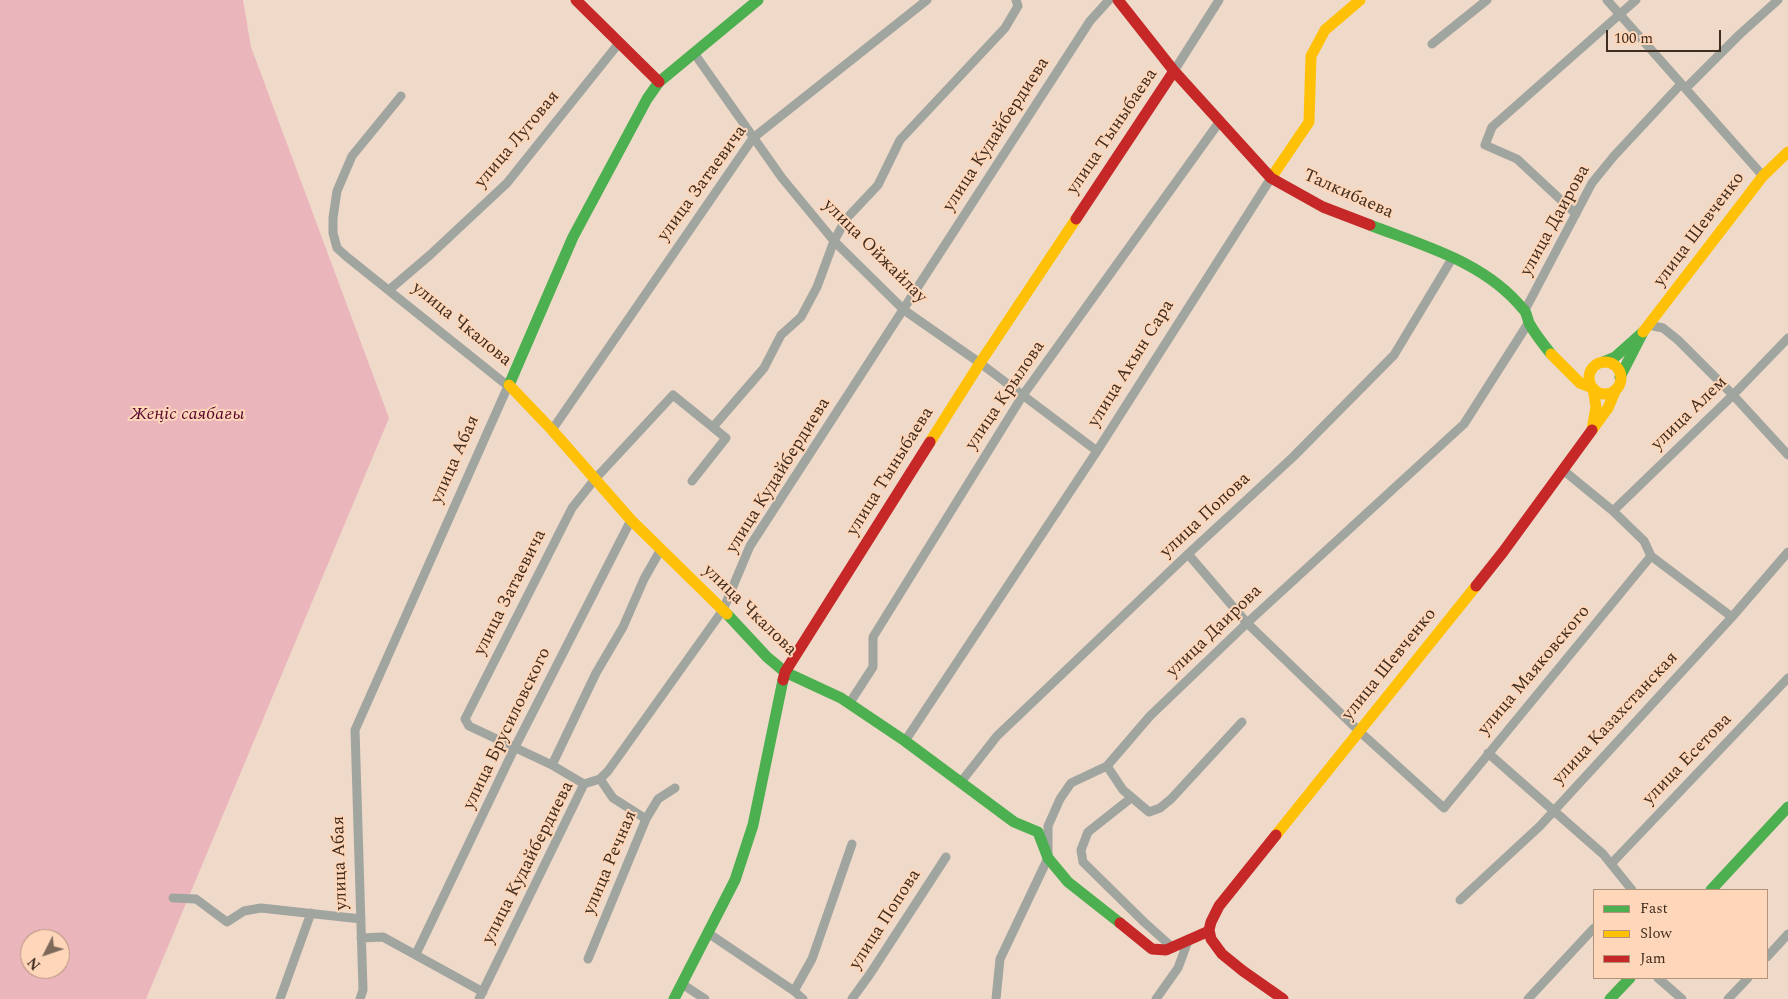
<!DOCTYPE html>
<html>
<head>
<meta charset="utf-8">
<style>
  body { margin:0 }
  #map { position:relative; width:1788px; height:999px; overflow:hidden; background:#efd9c8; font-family:Spectral,serif }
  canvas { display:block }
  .legend { position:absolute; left:1593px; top:889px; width:175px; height:90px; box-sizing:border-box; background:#fed6b9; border:1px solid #b2927b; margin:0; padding:6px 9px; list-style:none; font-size:15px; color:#402d1f }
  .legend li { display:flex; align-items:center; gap:10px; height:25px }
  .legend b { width:25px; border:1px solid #b2927b }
  .north { position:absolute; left:20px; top:929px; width:50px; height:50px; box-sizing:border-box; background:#fed6b9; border:1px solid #b2927b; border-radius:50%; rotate:229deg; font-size:14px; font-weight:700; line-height:20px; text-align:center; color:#402d1f }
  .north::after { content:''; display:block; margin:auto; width:18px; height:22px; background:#7d695a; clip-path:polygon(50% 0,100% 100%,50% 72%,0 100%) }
  .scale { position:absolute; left:1606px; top:30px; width:115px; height:22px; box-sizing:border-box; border:2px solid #402d1f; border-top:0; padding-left:6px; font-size:15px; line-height:18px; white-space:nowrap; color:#402d1f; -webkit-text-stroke:4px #fed6b9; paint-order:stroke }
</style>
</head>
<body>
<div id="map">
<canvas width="1788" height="999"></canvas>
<ul class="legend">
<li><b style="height:6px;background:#4caf50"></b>Fast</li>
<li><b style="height:6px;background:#ffc107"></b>Slow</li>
<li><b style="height:6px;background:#c62828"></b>Jam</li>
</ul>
<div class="north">N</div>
<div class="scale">100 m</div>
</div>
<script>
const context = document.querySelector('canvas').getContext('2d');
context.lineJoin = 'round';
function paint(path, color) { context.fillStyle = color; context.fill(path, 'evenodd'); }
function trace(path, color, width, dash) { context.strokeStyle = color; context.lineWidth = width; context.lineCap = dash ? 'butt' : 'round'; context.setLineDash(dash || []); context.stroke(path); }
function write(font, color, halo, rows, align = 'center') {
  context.font = font + ' Spectral,serif'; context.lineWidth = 4; context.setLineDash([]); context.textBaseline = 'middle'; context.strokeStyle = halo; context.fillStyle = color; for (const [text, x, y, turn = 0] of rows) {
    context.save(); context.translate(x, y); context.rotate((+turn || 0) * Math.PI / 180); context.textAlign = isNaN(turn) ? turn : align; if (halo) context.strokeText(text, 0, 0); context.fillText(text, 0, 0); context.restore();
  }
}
paint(new Path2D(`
  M0 0H243L251 47 389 418 146 999H0ZM30 939H60V969H30Z`), '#ebb5bc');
trace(new Path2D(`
  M1607 0 1763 176
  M1432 44 1487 0
  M694 53 782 178 834 241 904 310 980 363 1097 451
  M1174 71 1219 0
  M1686 88 1739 35 1778 0
  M1576 214 1517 159 1485 145 1492 127 1636 0
  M389 290 430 255 507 183 619 43
  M1525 310 1592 183 1614 156 1681 84
  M1649 325 1663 328 1678 340 1733 395 1788 455
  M713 427 764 368 781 335 801 317 817 287 834 241 846 219 878 185 900 140 1005 28 1018 6 1016 0
  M552 430 753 138 927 0
  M1563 470 1613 511 1644 541 1651 556 1732 617
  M1613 511 1733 395 1788 338
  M1188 554 1247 623 1359 731 1444 808 1651 556
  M849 704 873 667V637L1023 395 1220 121
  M905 741 1097 451 1271 178
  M1488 753 1603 854 1632 890
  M552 765 596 673 623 627 644 579 661 549
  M1107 766 1123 790 1149 812 1160 808 1171 799 1242 722
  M600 779 613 798 646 819
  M961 782 997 736 1188 554 1293 457 1394 355 1453 257
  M584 784 552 765 469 726 465 719 572 508 595 479 673 395 726 438 692 481
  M1131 798 1088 832 1081 850 1083 862 1144 922 1173 948
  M1611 864 1788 678
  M173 898 196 899 227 922 244 911 261 908 361 919
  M1460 900 1540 826 1732 617 1788 552
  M708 933 794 991 803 999
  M361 938 383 937 483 992
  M416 954 515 747 631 520
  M1767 957 1788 934
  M588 959 646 819 658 799 675 788
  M1658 978 1682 999
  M682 984 705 999
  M794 991 812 959 852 844
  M280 999 311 913
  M360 999 363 990 355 730 508 386 347 257 337 248 333 233V218L337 191 352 156 401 96
  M479 999 584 784 600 779 608 771 723 610 750 546 1090 21 1109 0
  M852 999 870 974 946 857
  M996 999 1000 959 1048 858V826L1060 799 1071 783 1107 766 1150 716 1247 623 1464 424 1529 322
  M1156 999 1178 968 1188 941
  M1528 999 1594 928
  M1728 999 1748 978`), '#a0a5a0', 9);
trace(new Path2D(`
  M1370 225C1424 246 1485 262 1523 309 1527 312 1527 318 1529 323 1535 334 1543 344 1551 354
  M1603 362 1615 357 1643 332 1620 377
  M509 385 573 237 647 99 659 82 758 0
  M727 614 767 657 785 672 841 698 905 741 1014 822 1038 832 1048 858 1068 882 1120 923
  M1711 890 1788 807
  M674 999 735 880 753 825 783 680
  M1610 999 1630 978`), '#4caf50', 11);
trace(new Path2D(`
  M1271 178 1309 122 1311 56 1325 30 1360 0
  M1643 332 1763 176 1788 152
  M1551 354 1580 383 1593 388 1596 407 1592 430 1608 408 1616 389
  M1589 378a16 16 0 1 1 32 0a16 16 0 1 1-32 0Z
  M509 385 552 430 631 520 727 614
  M930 442 980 363 1076 219
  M1276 835 1476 586`), '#ffc107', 11);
trace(new Path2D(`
  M576 0 659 82
  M1118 0 1174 71 1271 178 1323 207 1370 225
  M1076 219 1174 71
  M1476 586 1503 552 1592 430
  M783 680 785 672 930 442
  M1276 835 1219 906 1211 922 1209 930 1211 939 1222 954 1243 971 1283 999
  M1120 923 1152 949 1166 950 1209 931`), '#c62828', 11);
write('18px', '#402d1f', '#fed6b9', [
  ["улица Тыныбаева",1113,132,-56],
  ["улица Кудайбердиева",997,135,-57],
  ["улица Луговая",518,140,-50],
  ["улица Затаевича",703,184,-54],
  ["Талкибаева",1348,195,24],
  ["улица Даирова",1556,221,-61],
  ["улица Шевченко",1700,230,-53],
  ["улица Ойжайлау",874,252,45],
  ["улица Чкалова",461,325,39],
  ["улица Акын Сара",1132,364,-58],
  ["улица Крылова",1006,396,-56],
  ["улица Алем",1690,414,-44],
  ["улица Абая",456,460,-66],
  ["улица Тыныбаева",891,472,-58],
  ["улица Кудайбердиева",779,476,-58],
  ["улица Попова",1206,516,-43],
  ["улица Затаевича",511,593,-63],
  ["улица Чкалова",749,611,44],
  ["улица Даирова",1215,632,-44],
  ["улица Шевченко",1390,665,-51],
  ["улица Маяковского",1535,671,-50],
  ["улица Казахстанская",1616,719,-47],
  ["улица Брусиловского",508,729,-64],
  ["улица Есетова",1688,760,-46],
  ["улица Абая",341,863,-92],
  ["улица Кудайбердиева",529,863,-63],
  ["улица Речная",611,863,-67],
  ["улица Попова",886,920,-57]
]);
write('italic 18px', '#57032d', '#fed6b9', [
  ["Жеңіс саябағы",187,415]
]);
</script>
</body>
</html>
